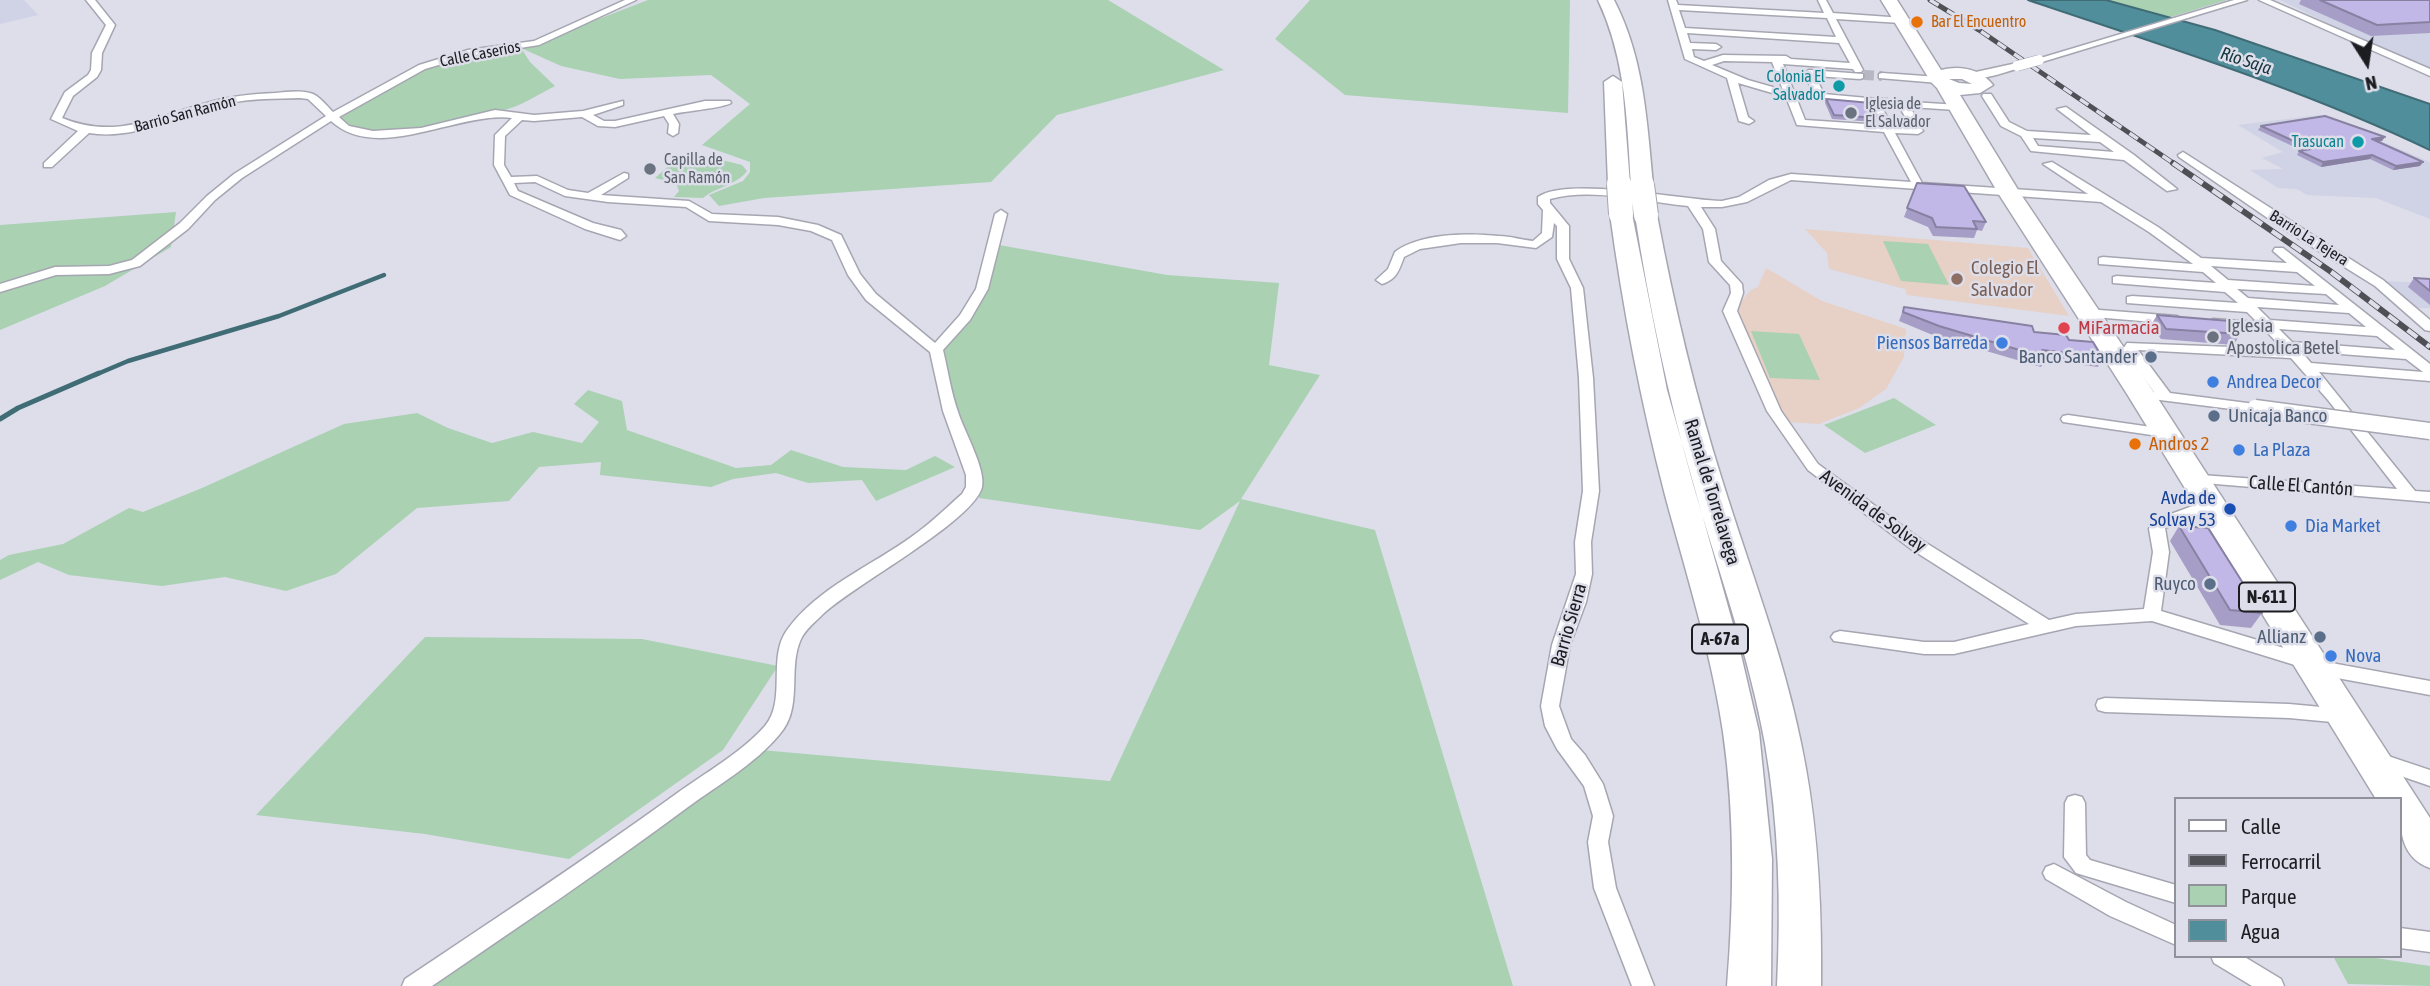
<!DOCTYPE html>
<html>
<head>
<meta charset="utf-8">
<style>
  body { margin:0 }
  #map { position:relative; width:2430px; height:986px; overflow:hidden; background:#dddeea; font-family:"Asap Condensed",sans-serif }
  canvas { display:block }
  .legend { position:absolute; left:2174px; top:797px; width:228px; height:161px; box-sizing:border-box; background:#dddeea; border:2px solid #90919a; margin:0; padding:9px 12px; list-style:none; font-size:21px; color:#1c1d21 }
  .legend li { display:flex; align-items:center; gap:14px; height:35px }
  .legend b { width:35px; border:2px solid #90919a }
  .north { position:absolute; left:2332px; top:28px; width:70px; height:70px; -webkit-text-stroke:5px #dddeea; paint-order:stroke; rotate:168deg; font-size:19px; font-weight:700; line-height:28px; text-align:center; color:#1c1d21 }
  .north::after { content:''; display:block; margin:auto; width:24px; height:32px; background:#1c1d21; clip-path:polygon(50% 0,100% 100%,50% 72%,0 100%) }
</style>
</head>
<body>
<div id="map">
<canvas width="2430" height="986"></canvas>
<ul class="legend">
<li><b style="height:9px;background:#fff"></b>Calle</li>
<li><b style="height:9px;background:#4f5056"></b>Ferrocarril</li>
<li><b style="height:19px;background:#a9d1b2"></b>Parque</li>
<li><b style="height:19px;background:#508e9b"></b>Agua</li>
</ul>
<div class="north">N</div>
</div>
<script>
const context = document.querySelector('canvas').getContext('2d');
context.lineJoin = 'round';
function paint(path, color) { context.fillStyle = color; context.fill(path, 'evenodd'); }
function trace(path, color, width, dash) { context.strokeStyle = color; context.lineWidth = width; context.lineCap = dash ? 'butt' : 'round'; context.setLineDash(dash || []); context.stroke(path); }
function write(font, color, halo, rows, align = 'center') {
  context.font = font + ' "Asap Condensed",sans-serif'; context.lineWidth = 5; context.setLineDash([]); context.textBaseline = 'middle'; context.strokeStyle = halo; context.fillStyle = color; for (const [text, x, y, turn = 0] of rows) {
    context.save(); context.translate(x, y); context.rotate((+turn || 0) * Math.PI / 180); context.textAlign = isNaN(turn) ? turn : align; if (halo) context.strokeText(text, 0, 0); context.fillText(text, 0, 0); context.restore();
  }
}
paint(new Path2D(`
  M1805 229 2028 248 2069 316 1907 295 1905 289 1829 269 1827 253Z
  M1766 268 1822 301 1906 329 1904 357 1886 389 1859 408 1819 424 1787 422 1776 404 1737 314 1742 300 1751 290 1758 287Z`), '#e7d0c5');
paint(new Path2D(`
  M0 0H24L38 15 0 24Z
  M2280 0H2430V68L2377 47Z
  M2320 115 2430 162V219L2376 198 2307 195 2297 189 2278 188 2250 170 2283 169 2262 158 2283 152 2238 125Z
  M2382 281 2430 283V308H2413Z`), '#d0d2e5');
paint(new Path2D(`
  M648 0H1108L1224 70 1057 115 991 182 764 198 719 206 709 195 743 181 750 172V162L702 145 750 104 711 75 620 79 561 66 521 48 530 62 555 86C539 94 520 107 501 111 458 120 378 149 339 119L342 114 432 65 462 56 539 42Z
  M1310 0H1570L1568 113 1345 95 1275 39Z
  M2107 0H2227L2171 17Z
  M706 156 742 165 747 171C737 185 716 187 703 198L674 197 679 191 676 183 655 178 672 163Z
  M176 212 171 247 105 286 0 330V225Z
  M1883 241 1928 244 1949 285 1901 281Z
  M999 245 1167 275 1279 283 1269 365 1320 375 1241 499 1375 530 1513 986H423L761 750 1110 781 1240 501 1200 530 979 498C983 473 971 460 963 436 954 408 947 379 943 350L973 308 995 249Z
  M1751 331 1799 334 1820 380 1770 378Z
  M588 390 622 401 627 430 736 468 771 465 791 450 843 467 906 470 935 456 955 467 876 501 862 480 808 483 776 473 733 479 711 487 600 475 601 462 539 467 509 501 417 508 336 574 286 591 225 577 162 586 69 575 38 562 0 580V560L9 555 63 544 129 508 143 512 202 488 344 424 417 413 448 428 492 443 533 432 582 443 599 422 574 404Z
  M1894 398 1936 425 1865 453 1824 425Z
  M425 637 642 639 778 666 723 750 569 859 425 834 256 815Z
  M2333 956H2362L2430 966V986L2348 984Z`), '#a9d1b2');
const water = new Path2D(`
  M2028 0H2106L2215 30 2430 104V150C2300 88 2164 46 2028 0Z`);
paint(water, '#508e9b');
trace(water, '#406c76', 2);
trace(new Path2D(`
  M95 375 128 361 279 316 384 275`), '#406c76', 4.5);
trace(new Path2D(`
  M0 419 18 408 99 373`), '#406c76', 5);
trace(new Path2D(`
  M1864 75 1882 76
  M1878 102 1898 103`), '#b6b7c2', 10, [10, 5]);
const street = new Path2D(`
  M86 0H95L115 25 102 53 101 70 97 77 73 96 62 118C116 140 154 117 207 103 230 96 252 94 275 93 287 92 302 90 313 94 320 97 327 106 333 112L419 65 468 50 534 41 625 0H636L539 45 469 56 425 69 339 117 349 126 373 131 421 128 495 110 534 115 583 111 623 101V105L593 115 604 121H615L705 101H730L731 103C723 108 686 111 673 114L679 124 678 133 673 136 668 133 669 124 664 116 615 127 598 126 582 117 534 121 522 120 505 136 504 165 511 177 537 176 568 190 588 193 624 173 628 174V178L601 195 689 201 712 214 778 217 818 225 841 235 860 274 876 294 935 343 960 315 976 289 995 214 1001 210 1007 214 988 289 970 320 943 350C948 371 951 392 958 412 964 431 986 469 982 487 974 521 852 586 822 615 815 622 805 630 801 639 787 669 804 708 779 735 755 764 718 785 688 807 605 869 518 927 432 986H402L405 979C496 918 588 858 676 794 705 773 741 753 765 726 787 700 767 658 787 630 818 587 872 566 914 535 931 523 946 508 962 494L966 487V475L943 411 930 352 866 300 848 275 832 240 811 231 778 225 709 221 686 207 608 202 565 196 535 182 514 183 518 191 593 223 621 230 626 236 620 240 585 229 510 195 494 165 495 135 512 118C458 111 378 164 331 121L242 178 215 200 188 229 140 266 109 274 56 275 0 292V284L55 267 109 266 132 260 180 223 207 196 234 174 326 116 308 99 300 98C277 99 253 98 230 103 183 112 138 141 89 133L52 167H44V163L78 131 51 119 65 92 88 75 91 70 92 53 106 25Z
  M1668 0H1676L1678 5 1824 13 1818 0H1826L1833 13 1904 18V22L1901 23 1836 19 1863 70 1861 72H1855L1853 69 1783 64 1805 120 1881 125 1872 108 1877 105 1881 106 1892 126 1911 127 1899 106 1893 103 1894 101 1960 105 1961 107 1956 110 1910 107 1923 131 1918 134 1895 133 1922 183 2088 194 2043 164 2052 162 2158 227 2201 258 2287 263 2273 251 2275 248H2283L2430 364V381L2319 372 2415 491 2430 492V502L2192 482 2184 477 2187 474 2397 489 2328 400 2291 358 2138 350 2170 393 2255 404 2262 408 2255 412 2152 399 2150 396 2154 392 2123 349 2127 343 2283 349 2266 331 2213 327 2206 323 2213 319 2257 322 2247 312 2127 303V297L2132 296 2238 303 2225 292 2113 283V277L2117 276 2216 283 2203 272 2099 264V258L2103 257 2193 264 2149 232 2101 202 1791 180 1747 202 1722 207H1701L1715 229 1721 261 1742 284 1743 293 1737 311 1781 411 1818 464 1923 541 2049 620 2076 614 2144 609 2153 552 2149 529 2152 521 2198 504 2218 506 2220 510 2218 514H2200L2165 528 2169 552 2161 611 2337 664 2430 681V695L2337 678 2152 621 2076 626 1954 654H1924L1834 641 1831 637 1834 633 1840 631 1924 642H1954L2029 624 1911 549 1808 470 1767 411 1723 311 1731 293 1730 285 1709 262 1703 229 1688 206C1645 202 1593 187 1550 199V203L1569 226V259L1583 288 1593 378 1599 491 1591 542 1592 574 1586 602 1570 645 1559 706 1571 739 1585 755 1603 784 1613 816 1608 842 1616 888 1654 986H1632L1594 888 1588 842 1593 816 1584 786 1557 749 1545 726 1541 706 1552 645 1576 574 1575 542 1583 491 1579 378 1571 288 1557 259V226L1554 223 1552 237 1536 248 1497 243H1461L1420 249 1404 257C1399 270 1397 279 1382 284L1376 280 1388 269 1395 252C1420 233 1468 233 1499 236 1511 236 1521 240 1533 241L1542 233 1543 210 1538 204V197C1566 176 1683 200 1722 201L1739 197 1769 180 1791 174 1911 182 1884 132 1797 125 1786 97 1738 83 1748 117 1754 121 1749 124 1739 121 1727 78 1685 59ZM1679 10 1827 18 1836 37 1685 28ZM1687 33 1839 43 1850 63 1791 59 1786 56 1723 55 1704 61 1694 57 1692 49 1716 50 1721 47 1716 44 1690 43ZM1724 61 1772 62 1783 90 1748 80 1712 65ZM2211 266 2297 272 2315 286 2228 280ZM2237 289 2326 294 2339 305 2248 298ZM2257 307 2349 313 2366 327 2270 320ZM2279 329 2377 336 2395 350 2292 342ZM2301 351 2406 359 2423 372 2311 363Z
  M2234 0H2247L2042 62 2034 60Z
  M2259 0H2270L2430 69V76Z
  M2017 63 2020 64V68C2004 72 1977 84 1962 75Z
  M1809 70 1863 74V78L1860 79 1815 76 1824 94 1878 99 1883 102 1878 105 1816 99 1804 73Z
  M1882 73 1939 77 1944 80 1939 83 1879 78V74Z
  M1983 94H1991L2009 122 2027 131 2091 135 2057 109 2066 107 2134 155 2177 189 2167 191 2124 160 2031 151 2021 136 2001 126 1982 96ZM2033 138 2100 142 2114 152 2038 146Z
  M2183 152 2383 280 2430 320V331L2425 330 2375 286 2285 230 2179 157 2178 155Z
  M2087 309 2177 316 2184 320 2177 324 2082 316V310Z
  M2068 415 2165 429 2172 433 2165 437 2063 422 2061 419 2063 416Z
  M2105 698 2289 704 2343 709 2350 711 2352 716 2350 721 2343 723 2289 718 2105 712 2098 710 2096 705 2098 700Z
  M2376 752 2430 770V786L2369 765 2366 760 2369 755Z
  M2075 795 2082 797 2085 803 2086 855 2090 860 2176 885V903L2076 873 2064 857 2065 803 2068 797Z
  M2054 864 2126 902 2176 925V945L2110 916 2046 879 2043 873 2046 867Z
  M2400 928 2430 932V952L2400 948Z
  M2211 956H2243L2281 979 2284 986H2252L2214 963Z`);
const highway = new Path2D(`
  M1598 0H1614C1644 58 1647 121 1653 185L1650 190H1634L1631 185C1627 121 1626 59 1598 0Z
  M1881 0H1897L1941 70C1960 65 1981 69 1993 85L1980 93 1960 95 2020 193 2155 394 2430 818V868C2399 857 2400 827 2400 799H2376L2127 394 1998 193 1937 88 1931 82ZM1949 79H1962L1972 84 1959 83Z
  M1613 76 1622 82 1630 184 1627 189H1611L1608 184 1604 82Z
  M1621 207 1629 209 1632 214 1667 390 1738 642 1759 732 1772 859 1771 986H1727C1734 901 1735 816 1723 732 1711 651 1686 573 1665 495 1641 402 1623 309 1610 214L1613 209Z
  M1646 208 1654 210 1657 215C1674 306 1695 395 1723 483 1750 570 1783 654 1801 743 1818 823 1822 904 1821 986H1777C1781 905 1779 824 1765 744 1749 655 1718 570 1693 484 1668 395 1649 306 1635 215L1638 210Z`);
trace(street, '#a5a6b1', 3);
trace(highway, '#a5a6b1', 3);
paint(street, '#fff');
paint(highway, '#fff');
const railFar1 = new Path2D(`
  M1930 0 1979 30 2176 165`);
const rail = new Path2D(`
  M2173 163 2330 271 2430 347`);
trace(railFar1, '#4f5056', 5);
trace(rail, '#4f5056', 6);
trace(railFar1, '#dddeea', 3.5, [10]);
trace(rail, '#dddeea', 4.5, [12]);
const streetBridgeFar1 = new Path2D(`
  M2017 66 2039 60`);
const streetBridge = new Path2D(`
  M2255 408 2430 431`);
const highwayBridge = new Path2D(`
  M1619 184 1621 214
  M1642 185 1646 215`);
trace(streetBridgeFar1, '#a5a6b1', 11, []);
trace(streetBridge, '#a5a6b1', 19, []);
trace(highwayBridge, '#a5a6b1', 26, []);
trace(streetBridgeFar1, '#fff', 10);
trace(streetBridge, '#fff', 16);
trace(highwayBridge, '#fff', 24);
paint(new Path2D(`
  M2301 0H2430V33L2371 36 2299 4Z
  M1826 99 1878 118 1876 122 1832 119 1825 103Z
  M2261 126 2382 141 2378 142 2420 166 2393 170 2370 159 2321 167 2297 155 2299 151H2303L2258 130Z
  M1917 183 1986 222 1982 231 1977 230 1974 238 1933 236 1928 227 1904 217Z
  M2414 278 2430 279V305L2408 287Z
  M1904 307 2034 332 2069 340 2102 357 2098 367 2045 360 2041 367 1935 336 1899 321Z
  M2157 315 2240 334 2234 345 2161 339 2151 325Z
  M2179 526 2262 613 2251 628 2220 625 2170 541Z`), '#a79ec7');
paint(new Path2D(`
  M2385 137 2382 141 2369 143 2372 139Z
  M2372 155 2370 159 2321 167 2323 162Z
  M2423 162 2420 166 2393 170 2396 166Z`), '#8881a2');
const building = new Path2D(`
  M2320 0H2430V22L2377 25Z
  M1826 99 1871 103 1878 118 1834 115Z
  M2325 116 2385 137 2372 139 2423 162 2396 166 2372 155 2323 162 2299 151 2311 149 2261 126Z
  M1917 183 1964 186 1986 222 1973 221 1977 229 1936 227 1932 218 1907 208Z
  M2414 278 2430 279V291Z
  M1904 307 2032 326 2034 332 2066 335 2069 340 2093 342 2102 357 2042 350 2046 358 1939 326 1903 312Z
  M2157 315 2230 321 2240 334 2166 329Z
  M2179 526 2208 528 2262 613 2230 610Z`);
paint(building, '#c2b8e7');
trace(building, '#8881a2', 2);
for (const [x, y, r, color] of [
  [1917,22,7,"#e8710a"],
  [1839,86,7,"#0f9aa8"],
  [1851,113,7,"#6b7280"],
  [2358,142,7,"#0f9aa8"],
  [650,169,7,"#6b7280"],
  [1957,279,7,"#8d6e63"],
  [2064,328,7,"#e0444e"],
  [2213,337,7,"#6b7280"],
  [2002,343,7,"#3f7fe0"],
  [2151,357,7,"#5c6f8a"],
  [2213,382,7,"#3f7fe0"],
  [2214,416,7,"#5c6f8a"],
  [2135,444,7,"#e8710a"],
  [2239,450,7,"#3f7fe0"],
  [2230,509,7,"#1a4fb4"],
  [2291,526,7,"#3f7fe0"],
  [2210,584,7,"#5c6f8a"],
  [2320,637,7,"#5c6f8a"],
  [2331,656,7,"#3f7fe0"]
]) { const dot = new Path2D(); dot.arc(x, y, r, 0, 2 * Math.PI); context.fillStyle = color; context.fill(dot); trace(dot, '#dddeea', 2.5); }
write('16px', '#c56008', '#dddeea', [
  ["Bar El Encuentro",1931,22]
], 'left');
write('16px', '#1c1d21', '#dddeea', [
  ["Calle Caserios",480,54,-11],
  ["Barrio San Ramón",185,114,-15],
  ["Barrio La Tejera",2309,238,32]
]);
write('16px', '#0d838f', '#dddeea', [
  ["Colonia El",1825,77],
  ["Salvador",1825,95],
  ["Trasucan",2344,142]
], 'right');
write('16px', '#5b616d', '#dddeea', [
  ["Iglesia de",1865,104],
  ["El Salvador",1865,122],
  ["Capilla de",664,160],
  ["San Ramón",664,178]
], 'left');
write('italic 18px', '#15353c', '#dddeea', [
  ["Río Saja",2246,61,18]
]);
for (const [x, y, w] of [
  [2267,597,56],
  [1720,639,56]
]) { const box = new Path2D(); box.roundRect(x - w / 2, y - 14.5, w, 29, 5); context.fillStyle = '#dddeea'; context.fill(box); trace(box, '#1c1d21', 2); }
write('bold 18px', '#1c1d21', null, [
  ["N-611",2267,597],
  ["A-67a",1720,639]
]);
write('19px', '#785e54', '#dddeea', [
  ["Colegio El",1971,268],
  ["Salvador",1971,290]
], 'left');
write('19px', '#5b616d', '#dddeea', [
  ["Iglesia",2227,326],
  ["Apostolica Betel",2227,348]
], 'left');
write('19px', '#be3a42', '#dddeea', [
  ["MiFarmacia",2078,328]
], 'left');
write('19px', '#366cbe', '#dddeea', [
  ["Piensos Barreda",1988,343,"right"],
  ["Andrea Decor",2227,382],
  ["La Plaza",2253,450],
  ["Dia Market",2305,526],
  ["Nova",2345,656]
], 'left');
write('19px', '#4e5e75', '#dddeea', [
  ["Banco Santander",2137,357],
  ["Unicaja Banco",2228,416,"left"],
  ["Ruyco",2196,584],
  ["Allianz",2306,637]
], 'right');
write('19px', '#c56008', '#dddeea', [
  ["Andros 2",2149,444]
], 'left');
write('19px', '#1c1d21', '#dddeea', [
  ["Calle El Cantón",2301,486,4],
  ["Ramal de Torrelavega",1712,492,73],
  ["Avenida de Solvay",1873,511,36],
  ["Barrio Sierra",1569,625,-74]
]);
write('19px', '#164399', '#dddeea', [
  ["Avda de",2216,498],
  ["Solvay 53",2216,520]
], 'right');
</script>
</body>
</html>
